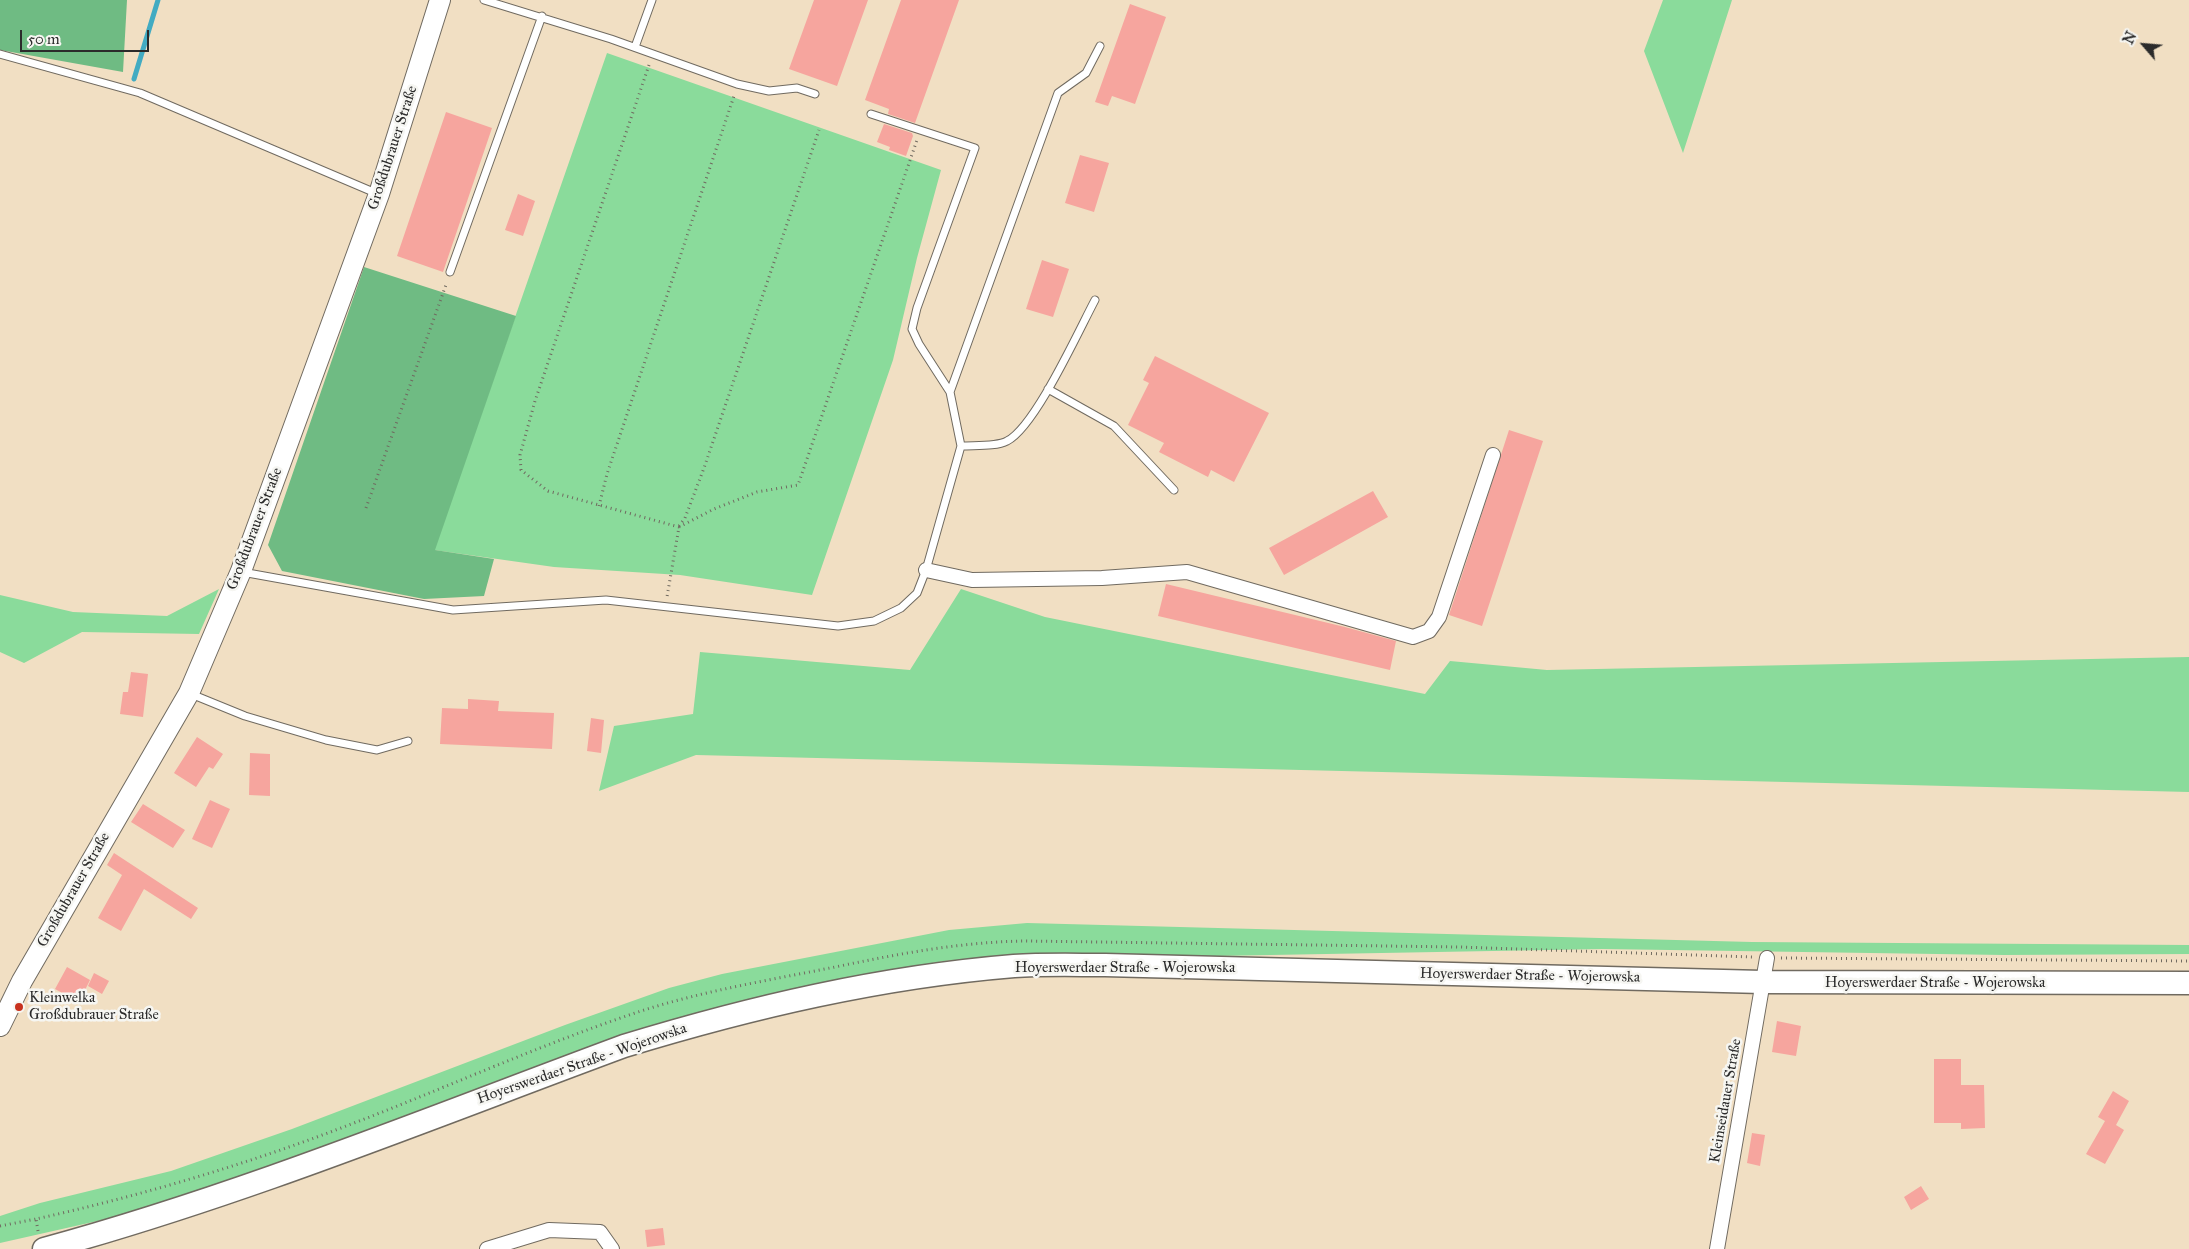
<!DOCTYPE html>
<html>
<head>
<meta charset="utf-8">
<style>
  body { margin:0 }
  #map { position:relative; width:2189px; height:1249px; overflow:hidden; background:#f1dfc3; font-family:"IM FELL Great Primer",serif }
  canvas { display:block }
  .north { position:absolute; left:2119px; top:20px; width:50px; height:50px; -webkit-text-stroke:4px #f6f6f2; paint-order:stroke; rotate:297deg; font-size:14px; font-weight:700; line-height:20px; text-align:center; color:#2b2b2b }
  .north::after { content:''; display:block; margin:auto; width:18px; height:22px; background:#2b2b2b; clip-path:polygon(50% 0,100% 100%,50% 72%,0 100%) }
  .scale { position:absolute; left:20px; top:30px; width:129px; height:22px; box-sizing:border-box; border:2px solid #2b2b2b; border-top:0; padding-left:6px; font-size:15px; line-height:18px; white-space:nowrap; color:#2b2b2b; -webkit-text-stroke:4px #f6f6f2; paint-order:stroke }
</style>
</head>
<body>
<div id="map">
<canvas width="2189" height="1249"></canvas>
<div class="north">N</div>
<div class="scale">50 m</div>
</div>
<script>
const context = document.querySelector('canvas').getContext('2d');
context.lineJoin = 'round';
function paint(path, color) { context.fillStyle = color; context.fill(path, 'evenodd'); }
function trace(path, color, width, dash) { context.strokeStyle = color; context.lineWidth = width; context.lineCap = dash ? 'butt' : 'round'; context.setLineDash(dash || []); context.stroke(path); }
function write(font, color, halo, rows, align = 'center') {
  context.font = font + ' "IM FELL Great Primer",serif'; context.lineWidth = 5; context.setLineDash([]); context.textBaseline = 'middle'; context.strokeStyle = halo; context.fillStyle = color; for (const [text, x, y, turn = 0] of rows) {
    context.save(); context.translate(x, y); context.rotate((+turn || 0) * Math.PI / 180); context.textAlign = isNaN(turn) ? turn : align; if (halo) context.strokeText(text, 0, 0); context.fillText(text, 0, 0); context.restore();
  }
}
paint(new Path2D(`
  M1663 0H1732L1683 153 1644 51Z
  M607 53 941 170 917 258 893 360 812 595 680 575 554 567 434 550Z
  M219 589 199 634 82 632 24 663 0 652V595L73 612 167 616Z
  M961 589 1045 617 1425 694 1450 661 1547 670 2189 657V792L696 755 599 791 614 726 693 714 700 652 910 670Z
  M1027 923 1752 942 2189 945V954L2004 955 1603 949 1160 957 1026 955 944 961 844 979 133 1213 0 1243V1216L40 1203 171 1171 292 1129 565 1025 669 988 722 974 949 930Z`), '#8adb9b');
paint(new Path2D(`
  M0 0H127L123 72 0 50Z
  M364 267 516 316 435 550 494 559 484 596 424 599 282 571 268 545Z`), '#6fbb83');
trace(new Path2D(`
  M134 79 158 0`), '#42abc2', 5);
paint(new Path2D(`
  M814 0H868L837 86 789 69Z
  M901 0H959L915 123 888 114 889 109 865 100Z
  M1130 4 1166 17 1135 104 1112 96 1108 106 1095 102Z
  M446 112 492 128 443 272 397 256Z
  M884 124 912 133 913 136 906 156 889 150 890 147 877 142Z
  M1080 155 1109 163 1094 212 1065 203Z
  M518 194 535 201 523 236 505 230Z
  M1042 260 1069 269 1053 317 1026 309Z
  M1155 356 1269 413 1234 482 1211 470 1208 477 1159 452 1164 443 1128 425 1149 383 1143 380Z
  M1509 430 1543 441 1482 626 1449 615Z
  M1373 491 1388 517 1284 575 1269 548Z
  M1166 584 1345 627 1396 641 1390 670 1158 616Z
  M131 672 148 674 143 717 120 714 123 692H128Z
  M468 699 499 701 498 711 554 713 552 749 440 744 442 708 468 709Z
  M591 718 604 720 601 753 587 751Z
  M197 737 223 754 213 769 209 767 196 787 174 773Z
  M250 753 270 754V796L249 795Z
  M210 800 230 809 212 848 192 839Z
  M143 804 185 830 173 848 131 822Z
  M114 853 198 908 191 919 144 889 121 931 98 918 122 875 107 865Z
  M67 967 90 980 79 1002 55 989Z
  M94 973 109 981 102 994 88 986Z
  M1777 1021 1801 1026 1796 1056 1772 1052Z
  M1934 1059H1961V1085H1984L1985 1128 1961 1129V1123H1934Z
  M2113 1091 2129 1101 2116 1125 2124 1130 2105 1164 2086 1154 2105 1121 2098 1117Z
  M1752 1133 1765 1135 1760 1166 1747 1163Z
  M1921 1186 1929 1199 1911 1210 1904 1197Z
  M663 1228 665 1245 647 1247 645 1230Z`), '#f6a59e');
const service = new Path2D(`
  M484 0 611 39 737 84 769 91 797 88 815 94
  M635 47 652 0
  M0 54 140 93 378 194
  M871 114 975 148 917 308 912 329 919 344 950 392
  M450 272 542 16
  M1048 389 1114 426 1174 490
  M961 446 950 392 1058 93 1086 73 1100 46
  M242 572 453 610 606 600 838 626 874 621 901 608 917 593 926 570 961 446C974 445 996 447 1007 441 1035 427 1078 332 1095 300
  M191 694 245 716 326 740 377 750 408 741`);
const minor = new Path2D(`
  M926 570 972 580 1102 578 1187 572 1413 637 1429 631 1439 617 1493 455
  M487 1249 549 1230 600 1232 612 1249
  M1717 1249 1767 958`);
const secondary = new Path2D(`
  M0 1026 22 981 189 693 241 571 379 194 440 0`);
const primary = new Path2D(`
  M44 1249C242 1195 432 1117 624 1046 752 1007 880 977 1014 966 1044 964 1075 965 1105 965L1762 982 2189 983`);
trace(service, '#706a60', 9);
trace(minor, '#706a60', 16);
trace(secondary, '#706a60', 22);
trace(primary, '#706a60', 25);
trace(new Path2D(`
  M649 65 535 401 520 455 521 470 548 491 679 527 667 597
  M599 506 607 474 734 96
  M366 508 447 282
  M679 526 685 518 704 468 819 130
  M679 527 714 509 757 492 798 485 917 140
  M1781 958 2189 961
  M0 1226 36 1219
  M38 1231 36 1219C144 1195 251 1163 354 1123 448 1087 542 1044 638 1012 702 991 770 980 835 967 898 954 960 942 1025 941L1459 947 1752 957`), '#706a60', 3, [1, 4]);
trace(service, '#fff', 7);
trace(minor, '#fff', 14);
trace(secondary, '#fff', 20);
trace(primary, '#fff', 22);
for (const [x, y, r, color] of [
  [19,1007,5,"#c8321e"]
]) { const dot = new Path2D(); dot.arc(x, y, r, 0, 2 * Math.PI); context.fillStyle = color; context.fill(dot); trace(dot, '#f6f6f2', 2); }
write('15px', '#2b2b2b', '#f6f6f2', [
  ["Großdubrauer Straße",393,148,-72],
  ["Großdubrauer Straße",255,529,-69],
  ["Großdubrauer Straße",74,890,-60],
  ["Hoyerswerdaer Straße - Wojerowska",1125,968],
  ["Hoyerswerdaer Straße - Wojerowska",1530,976,1],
  ["Hoyerswerdaer Straße - Wojerowska",1935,983],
  ["Hoyerswerdaer Straße - Wojerowska",582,1064,-19],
  ["Kleinseidauer Straße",1726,1101,-80]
]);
write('15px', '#2b2b2b', '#f6f6f2', [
  ["Kleinwelka",29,998],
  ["Großdubrauer Straße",29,1015]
], 'left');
</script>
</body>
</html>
